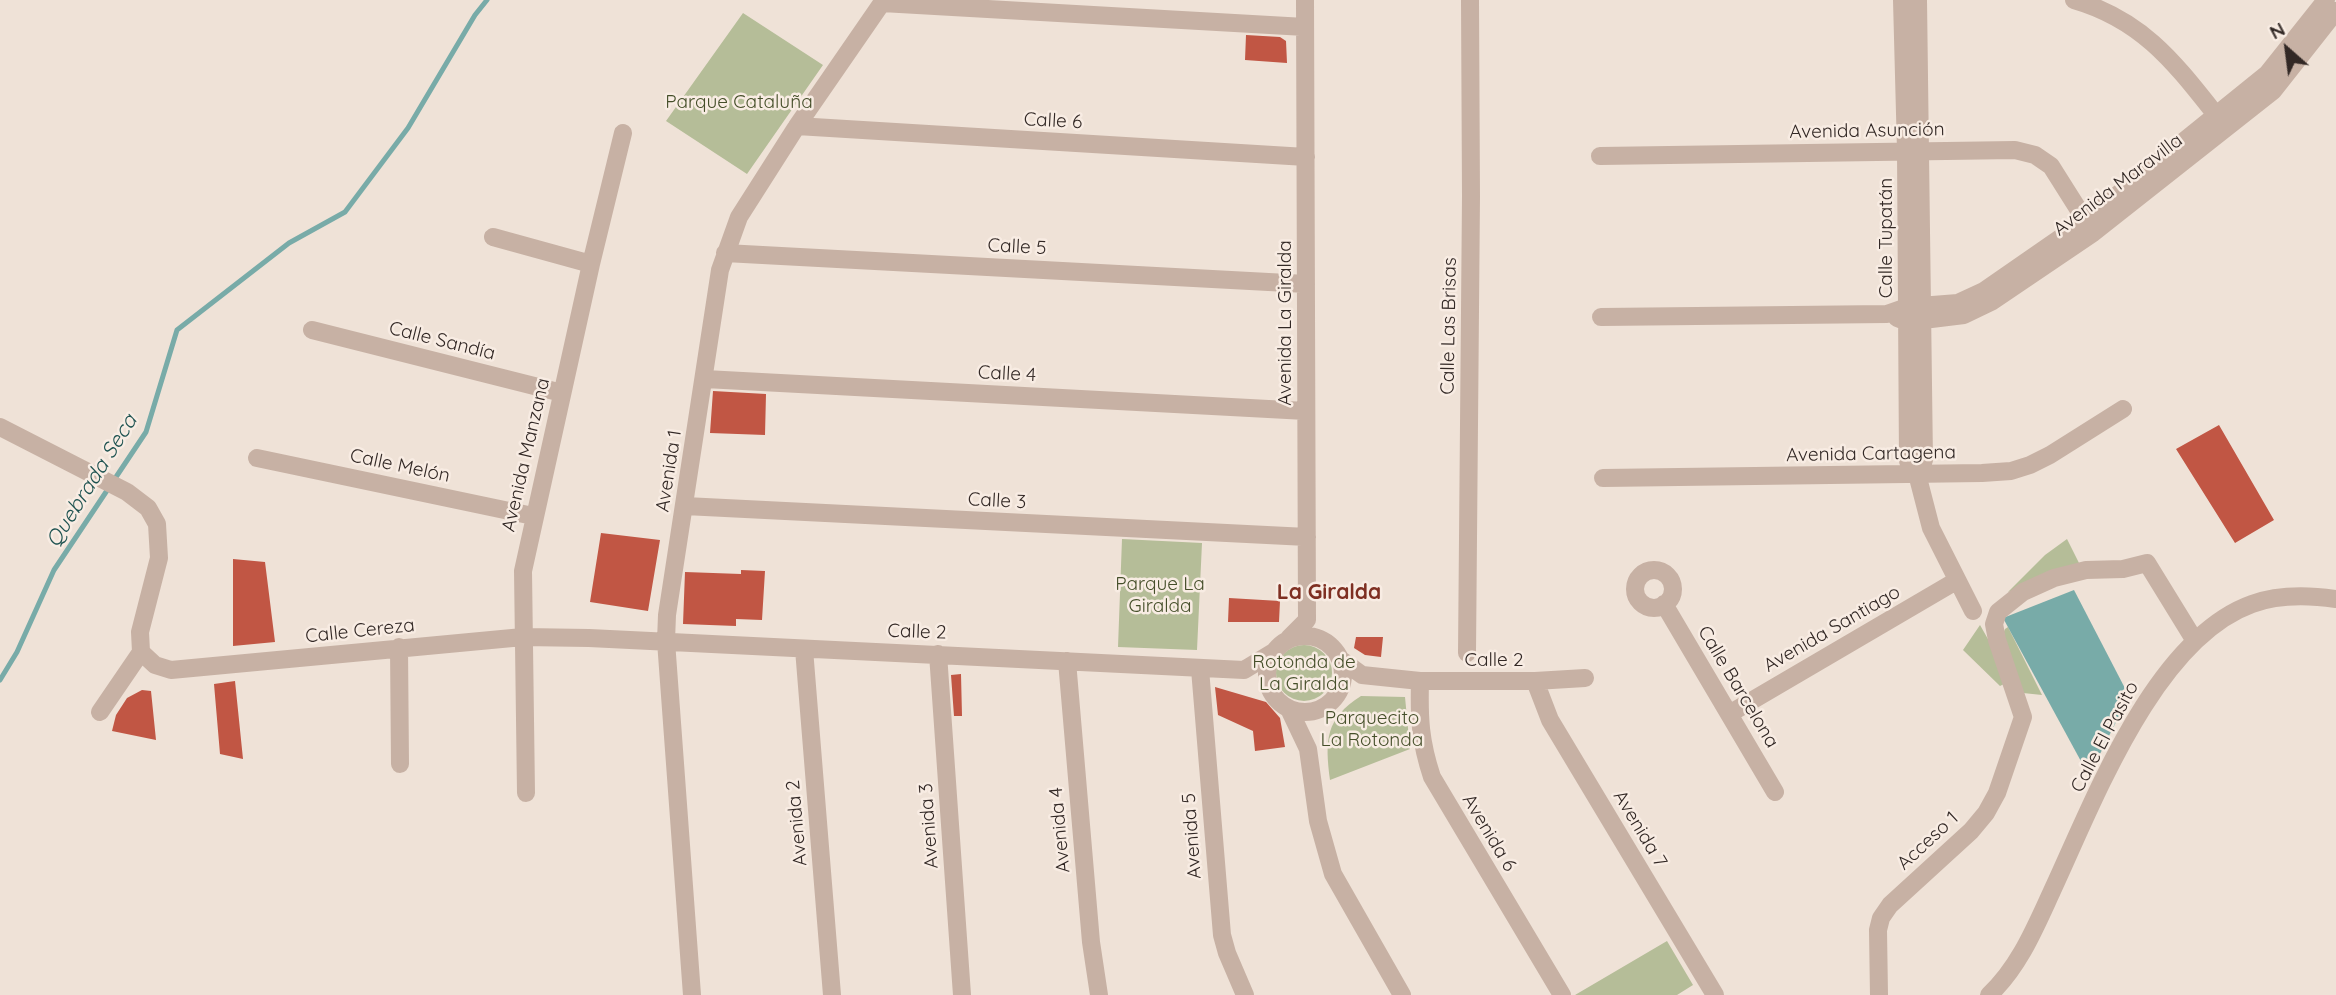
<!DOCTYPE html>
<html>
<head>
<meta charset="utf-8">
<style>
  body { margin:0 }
  #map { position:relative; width:2336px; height:995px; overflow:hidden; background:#efe2d7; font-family:Quicksand,sans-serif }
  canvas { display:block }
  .north { position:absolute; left:2252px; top:14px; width:70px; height:70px; -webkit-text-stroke:5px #f8ece3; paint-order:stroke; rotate:332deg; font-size:19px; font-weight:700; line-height:28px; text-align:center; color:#322825 }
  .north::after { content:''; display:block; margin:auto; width:24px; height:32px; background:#322825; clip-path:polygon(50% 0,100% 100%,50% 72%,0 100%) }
</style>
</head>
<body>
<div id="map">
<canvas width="2336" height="995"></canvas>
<div class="north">N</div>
</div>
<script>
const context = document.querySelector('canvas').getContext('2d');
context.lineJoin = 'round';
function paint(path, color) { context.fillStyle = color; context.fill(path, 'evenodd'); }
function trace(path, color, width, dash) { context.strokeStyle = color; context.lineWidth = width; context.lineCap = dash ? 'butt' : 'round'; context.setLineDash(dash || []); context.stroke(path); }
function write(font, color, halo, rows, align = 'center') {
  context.font = font + ' Quicksand,sans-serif'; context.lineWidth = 5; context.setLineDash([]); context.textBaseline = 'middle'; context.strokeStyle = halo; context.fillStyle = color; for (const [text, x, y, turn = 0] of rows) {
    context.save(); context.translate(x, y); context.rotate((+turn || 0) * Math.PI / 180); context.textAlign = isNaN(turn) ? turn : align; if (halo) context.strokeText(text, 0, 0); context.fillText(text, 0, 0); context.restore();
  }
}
paint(new Path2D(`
  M743 13 823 65 747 174 666 121Z
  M1122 539 1202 543 1197 650 1118 647Z
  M2067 539 2080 565 2008 592 2045 555Z
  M1980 625 1997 655 2004 684 2000 686 1963 650Z
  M2008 627 2042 695 2023 693 2002 636 2005 629Z
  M1276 673a28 28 0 1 1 56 0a28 28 0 1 1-56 0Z
  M1361 696 1405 697 1410 749 1330 780C1325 740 1325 719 1361 696Z
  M1667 941 1693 985 1677 995H1575Z`), '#b5bd98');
paint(new Path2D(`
  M2074 590 2129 696 2089 776 2003 618Z`), '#78aba8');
trace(new Path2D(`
  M0 680 17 652 54 570 146 432 177 330 289 243 345 212 408 128 475 15 487 0`), '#78aba8', 5);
paint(new Path2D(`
  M1246 35 1280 37 1286 41 1287 63 1245 60Z
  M713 391 766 394 765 435 710 433Z
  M2219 425 2274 520 2235 543 2176 449Z
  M601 533 660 540 648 611 590 602Z
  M233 559 265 562 275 642 233 646Z
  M741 570 765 571 762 620 736 619V626L683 624 685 572 741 574Z
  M1229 598 1280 601 1279 622H1228Z
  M1356 637H1383L1381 657 1365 655 1354 648Z
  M961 674 962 716H954L951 675Z
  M235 681 243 759 220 754 214 684Z
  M1215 687 1266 702 1280 718 1285 747 1255 751 1253 731 1218 715Z
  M142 690 151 691 156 740 112 731 116 715 127 698Z`), '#c15644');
trace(new Path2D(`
  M1902 0 1906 151 1908 461 1917 474 1931 528 1973 611
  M2074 0C2147 21 2179 69 2224 125
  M882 3 1305 27
  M797 126 1306 157
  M1600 156 2015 150 2035 155 2051 166 2092 231
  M493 237 591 264
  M725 253 1306 284
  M1601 317 1887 314 1907 307 1958 303 1984 291 2085 221 2267 74 2326 0
  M1897 318 1907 322 1964 315 1991 302 2093 233 2273 91 2336 11
  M312 330 562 393
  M705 379 1306 411
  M0 427 127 492 148 508 157 524 159 558 140 632 141 652 100 712
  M257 458 533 516
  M1917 474 1924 460 1918 0
  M1603 478 1982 473 2011 471 2030 465 2050 455 2123 409
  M685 506 1307 537
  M1635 589a19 19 0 1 1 38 0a19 19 0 1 1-38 0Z
  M1664 604 1775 792
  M1267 674a38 38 0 1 1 76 0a38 38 0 1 1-76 0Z
  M1289 638 1307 620 1305 0
  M399 647 400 764
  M804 649 832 995
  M141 652 155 665 171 670 523 637 589 638 1244 670 1272 653
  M1467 653 1471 196 1470 0
  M938 654 962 995
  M1340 659 1362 675 1420 681H1535L1585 678
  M1067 661 1091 942 1099 995
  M1200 669 1222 935 1227 953 1245 995
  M1420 681C1419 718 1420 741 1432 777L1562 995
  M1535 681 1550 720 1715 995
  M1289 709 1308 749 1318 821 1333 874 1402 995
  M1729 714 1956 581
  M526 793 523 571 591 264 623 133
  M692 995 666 641 667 615 720 270 739 217 797 126 884 0
  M1879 995 1878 930 1881 918 1890 905 1971 831 1986 813 1997 793 2023 717 1997 640 1994 624 1998 612 2023 592 2054 578 2086 570 2123 569 2147 563 2195 641
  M1989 995C2019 967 2035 928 2052 891 2093 803 2154 639 2252 604 2279 594 2308 595 2336 599`), '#c7b1a4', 18);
write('19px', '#454f2a', '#f8ece3', [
  ["Parque Cataluña",739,102],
  ["Parque La",1160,584],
  ["Giralda",1160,606],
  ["Rotonda de",1304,662],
  ["La Giralda",1304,684],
  ["Parquecito",1372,718],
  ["La Rotonda",1372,740]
]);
write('19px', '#322825', '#f8ece3', [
  ["Calle 6",1053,121,3],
  ["Avenida Asunción",1867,131,-1],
  ["Avenida Maravilla",2118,185,-37],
  ["Calle Tupatán",1886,238,-90],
  ["Calle 5",1017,247,3],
  ["Avenida La Giralda",1285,323,-90],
  ["Calle Las Brisas",1449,326,-89],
  ["Calle Sandía",442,341,14],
  ["Calle 4",1007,374,3],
  ["Avenida Cartagena",1871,454,-1],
  ["Avenida Manzana",526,455,-77],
  ["Calle Melón",400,466,12],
  ["Avenida 1",669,471,-81],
  ["Calle 3",997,501,3],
  ["Avenida Santiago",1832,629,-30],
  ["Calle Cereza",360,631,-6],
  ["Calle 2",917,632,2],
  ["Calle 2",1494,660],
  ["Calle Barcelona",1738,687,59],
  ["Calle El Pasito",2105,737,-62],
  ["Avenida 2",797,823,-95],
  ["Avenida 3",929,826,-94],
  ["Avenida 7",1640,829,59],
  ["Avenida 4",1060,830,-95],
  ["Avenida 6",1489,833,59],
  ["Avenida 5",1192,836,-94],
  ["Acceso 1",1928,841,-43]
]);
write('italic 21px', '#1d5250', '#f8ece3', [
  ["Quebrada Seca",92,481,-58]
]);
write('bold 21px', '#7e2f22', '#f8ece3', [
  ["La Giralda",1329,593]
]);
</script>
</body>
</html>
